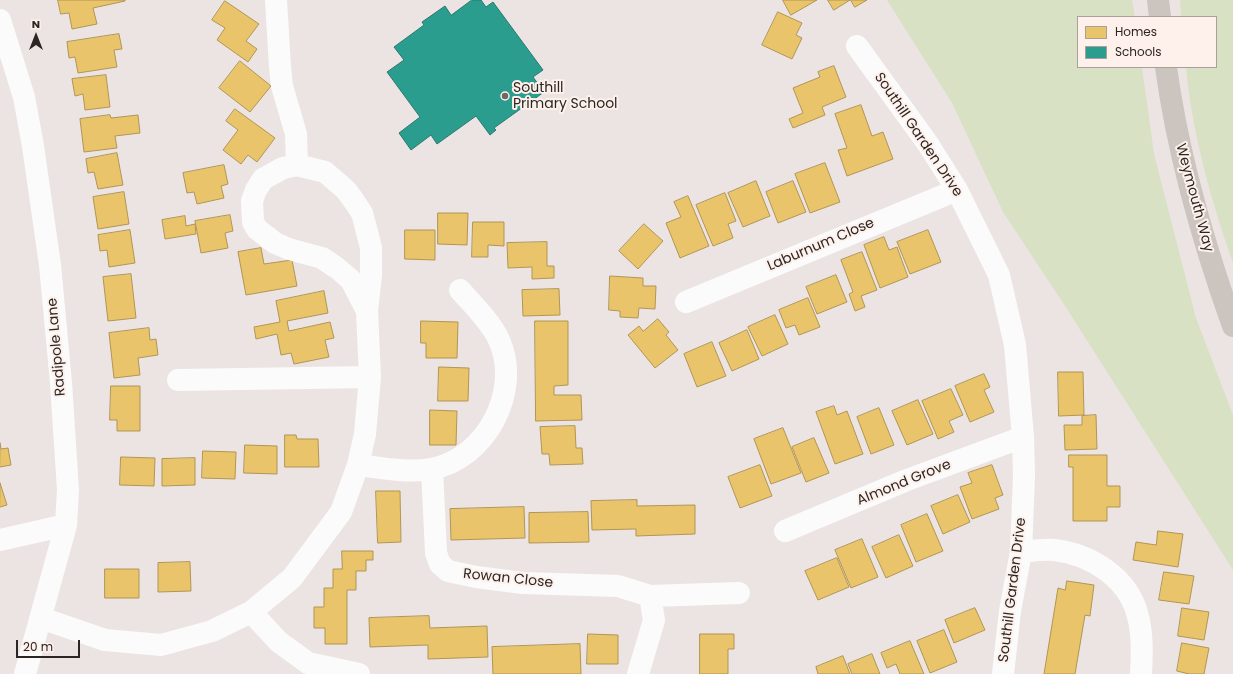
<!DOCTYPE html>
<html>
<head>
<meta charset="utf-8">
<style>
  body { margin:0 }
  #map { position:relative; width:1233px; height:674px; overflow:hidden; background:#ece4e2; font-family:Poppins,sans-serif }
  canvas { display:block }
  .legend { position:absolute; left:1077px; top:16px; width:140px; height:52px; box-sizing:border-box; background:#fef0ea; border:1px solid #aa9f9b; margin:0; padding:5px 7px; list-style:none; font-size:12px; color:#2b2624 }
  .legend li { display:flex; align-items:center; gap:8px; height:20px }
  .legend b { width:20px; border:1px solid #aa9f9b }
  .north { position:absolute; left:16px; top:16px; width:40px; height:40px; -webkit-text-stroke:3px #fef0ea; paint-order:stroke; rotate:0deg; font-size:11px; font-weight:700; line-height:16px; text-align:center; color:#2b2624 }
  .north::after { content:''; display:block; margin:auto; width:14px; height:18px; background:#2b2624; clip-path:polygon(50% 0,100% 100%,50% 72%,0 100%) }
  .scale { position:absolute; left:16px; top:640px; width:64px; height:18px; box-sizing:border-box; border:2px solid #2b2624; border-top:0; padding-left:5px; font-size:12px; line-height:14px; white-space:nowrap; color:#2b2624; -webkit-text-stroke:3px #fef0ea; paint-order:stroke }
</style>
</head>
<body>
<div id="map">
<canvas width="1233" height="674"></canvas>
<ul class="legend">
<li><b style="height:11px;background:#e9c46a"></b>Homes</li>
<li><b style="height:11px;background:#2a9d8f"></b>Schools</li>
</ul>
<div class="north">N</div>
<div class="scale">20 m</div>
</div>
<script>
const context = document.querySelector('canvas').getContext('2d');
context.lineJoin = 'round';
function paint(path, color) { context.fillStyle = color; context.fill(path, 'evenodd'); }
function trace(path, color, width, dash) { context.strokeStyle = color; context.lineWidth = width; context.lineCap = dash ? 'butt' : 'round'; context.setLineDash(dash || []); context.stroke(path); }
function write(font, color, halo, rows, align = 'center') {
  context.font = font + ' Poppins,sans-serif'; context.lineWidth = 4; context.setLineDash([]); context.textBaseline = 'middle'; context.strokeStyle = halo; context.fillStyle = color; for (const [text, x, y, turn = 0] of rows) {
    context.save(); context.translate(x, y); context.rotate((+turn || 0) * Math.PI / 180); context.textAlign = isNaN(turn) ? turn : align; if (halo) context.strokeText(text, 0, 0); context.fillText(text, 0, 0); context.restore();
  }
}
paint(new Path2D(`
  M887 0H1132L1135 17H1078V67H1142L1154 154 1196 318 1233 415V570L1065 306 1003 212 952 103Z
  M1180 0H1233V263C1211 200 1192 133 1186 67H1216V17H1181Z`), '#d8e1c4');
const homes = new Path2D(`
  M58 0H125V1L93 8 97 24 72 29 69 13 61 14Z
  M783 0H817L791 15Z
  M828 0H850L834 10Z
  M851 0H867L855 7Z
  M225 1 259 24 246 41 257 49 248 62 217 40 225 28 212 20Z
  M778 12 802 23 796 35 802 38 792 59 762 45Z
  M119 34 122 49 114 50 117 67 78 73 75 57 69 58 67 42Z
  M240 61 271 86 250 112 219 88Z
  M834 66 846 97 822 107 825 115 793 128 789 119 803 113 793 88 820 77 818 72Z
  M106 75 110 107 85 110 83 94 75 96 72 79Z
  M861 105 872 136 883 132 893 159 847 176 838 150 847 148 835 114Z
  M235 109 275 138 257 162 248 155 241 164 223 150 238 130 226 121Z
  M110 115 111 118 138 115 140 133 115 136 117 148 84 152 80 119Z
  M117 153 123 185 98 189 94 172 88 173 86 159Z
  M825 163 840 202 810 213 795 174Z
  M224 165 228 184 221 186 224 198 197 204 194 192 187 193 183 173Z
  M756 181 770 216 743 227 728 193Z
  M793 181 806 212 778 223 766 192Z
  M124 192 129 224 98 229 93 197Z
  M725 193 736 221 728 224 733 238 713 246 696 205Z
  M688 196 709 246 680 258 666 223 681 217 674 202Z
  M438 213H468L467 245 438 244Z
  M230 215 233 231 225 233 228 248 201 253 195 221Z
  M185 216 186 226 195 224 196 234 165 239 162 220Z
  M473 222H504V246L488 245V257H472Z
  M644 224 663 241 638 269 619 251Z
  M130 230 135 263 109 267 107 250 100 251 98 235Z
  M405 230H435V260L405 259Z
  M928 230 941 262 910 274 897 242Z
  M884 237 889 250 897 247 908 277 880 288 864 245Z
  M547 242V266H554V278L532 279V267L508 268 507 243Z
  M261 248 264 264 292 260 297 286 246 295 238 252Z
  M862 252 877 290 861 296 865 307 855 311 849 294 853 292 841 260Z
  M131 274 136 318 108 321 103 277Z
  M836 275 847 302 817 314 806 287Z
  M610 276 643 278V286H656L655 309 639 308 638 318 620 317V311L609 310Z
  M559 289 560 315 523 316 522 290Z
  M324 291 328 313 287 321 289 331 330 322 334 338 325 340 329 357 294 364 291 353 281 355 277 334 256 339 254 327 280 322 276 301Z
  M808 298 820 327 799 335 795 325 786 328 779 310Z
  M775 315 788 344 762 356 748 327Z
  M658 319 669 332 666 335 678 350 655 368 628 335 639 326 643 331Z
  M421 321 458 322 457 358H426V343H421Z
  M535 321H568V385L554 386V395H581L582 420 536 421Z
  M149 328 150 340 156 339 158 355 138 358 140 375 114 378 109 333Z
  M747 330 759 359 732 371 719 343Z
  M712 342 726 376 697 387 684 354Z
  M439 367 469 368 468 401H438Z
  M1058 372H1083L1084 415 1059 416Z
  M984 374 990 387 984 390 994 412 970 422 955 386Z
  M111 386H140V431H117V420H110Z
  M951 389 963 415 949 421 954 432 938 439 922 401Z
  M918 400 933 434 907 445 892 411Z
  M834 406 837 415 847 411 863 454 835 464 816 412Z
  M879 408 894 445 871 454 857 417Z
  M430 410 457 411 456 445H430Z
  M1096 415 1097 449 1065 450 1064 425H1082V416Z
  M575 426 576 448H582L583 464 550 465 549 454H542L540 427Z
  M783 428 801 473 771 484 754 439Z
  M285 435H296L297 439H318L319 467H285Z
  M814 438 829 473 806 482 792 447Z
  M0 443 1 449 8 448 11 465 0 467Z
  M245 445 277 446V474L244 473Z
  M203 451 236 452 235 479 202 478Z
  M1069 455H1107V486H1120V507H1107V521H1073V467H1069Z
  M121 457 155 458 154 486 120 485Z
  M195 458V485L162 486V459Z
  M760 465 772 496 740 508 728 477Z
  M992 465 1003 495 995 498 999 509 972 519 960 487 972 483 968 473Z
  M0 483 7 505 0 507Z
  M376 491H400L401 542 378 543Z
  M958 495 970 522 943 534 931 506Z
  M637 500V506L695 505V534L636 536V529L592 530 591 501Z
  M524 507 525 538 451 540 450 509Z
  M588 512 589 542 529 543V513Z
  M927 514 943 551 916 562 901 525Z
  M1158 531 1183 534 1178 567 1133 560 1136 542 1156 545Z
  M899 535 913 566 886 578 872 547Z
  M862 539 878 577 851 588 835 550Z
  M342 551H373V560H366V571H356V590H347V644H325V628H314V607H324V588H333V569H342Z
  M837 558 849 587 818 600 805 571Z
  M190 562 191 591 158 592V563Z
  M105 569H139V598H105Z
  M1164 572 1194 576 1189 604 1159 600Z
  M1067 581 1094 585 1090 616 1085 615 1075 674H1044L1058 588 1065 590Z
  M975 608 985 630 954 643 945 620Z
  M1182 608 1209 612 1204 640 1178 636Z
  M429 616 430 628 487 626 488 657 428 659V645L370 647 369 618Z
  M944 630 957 662 930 673 917 641Z
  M588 634 618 635V664H587Z
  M700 634H734V649H728V674H700Z
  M910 641 924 674H900L896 664 887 668 881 653Z
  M1182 643 1209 648 1204 674H1189L1177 671Z
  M580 644 581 674H493L492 647Z
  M872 654 880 674H852L848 664Z
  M843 656 850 674H818L816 667Z`);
paint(homes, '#e9c46a');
trace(homes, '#b09555', 1);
const schools = new Path2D(`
  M472 0H481L486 7 493 2 543 70 533 77 544 92 494 128 496 130 490 135 476 116 437 144 431 135 411 150 399 133 420 117 387 72 404 60 394 47 424 25 422 22 445 6 451 15Z`);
paint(schools, '#2a9d8f');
trace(schools, '#2a796f', 1);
trace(new Path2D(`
  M276 0 280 67 282 86 296 134 297 165
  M0 20 24 97 33 146 50 265 61 383 68 490 66 525 25 674
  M857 46 928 144 957 190 999 275 1015 345 1023 437 1024 477 1021 552 1010 611 1003 674
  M686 302 957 190
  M178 380 370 377
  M358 465C383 468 407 473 431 469 486 459 522 391 499 340 491 322 473 305 460 290
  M432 469 436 553 440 564 448 571 476 577 523 583 618 586 650 596 739 593
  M785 531 907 480 1023 437
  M0 540 66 525
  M1021 552C1031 551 1043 549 1054 550 1090 554 1127 577 1137 613 1143 632 1142 655 1141 674
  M251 612 279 642 308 663 359 674
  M41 618 105 640 161 645 212 631 251 612 292 578 341 512 358 465 365 434 370 377 367 311 371 275V248L366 228 362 213 354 201 346 190 325 172 297 165 283 168 263 179 256 190 252 201 253 222 257 229 275 243 289 249 322 258 337 268 351 280 367 311
  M638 674 654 620 650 596`), '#fcfbfb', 22);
trace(new Path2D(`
  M1158 0 1160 17
  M1166 67C1178 156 1203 242 1233 326`), '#ccc4be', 22);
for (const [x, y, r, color] of [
  [505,96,4,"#6f6866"]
]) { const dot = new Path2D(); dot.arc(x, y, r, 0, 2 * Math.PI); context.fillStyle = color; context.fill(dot); trace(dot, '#fef0ea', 1.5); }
write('14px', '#2b2624', '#fef0ea', [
  ["Southill",513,88],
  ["Primary School",513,104]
], 'left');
write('14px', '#2b2624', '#fef0ea', [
  ["Southill Garden Drive",918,135,56],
  ["Weymouth Way",1194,198,75],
  ["Laburnum Close",821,245,-23],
  ["Radipole Lane",57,347,-95],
  ["Almond Grove",904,483,-22],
  ["Rowan Close",508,579,6],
  ["Southill Garden Drive",1013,590,-83]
]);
</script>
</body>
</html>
